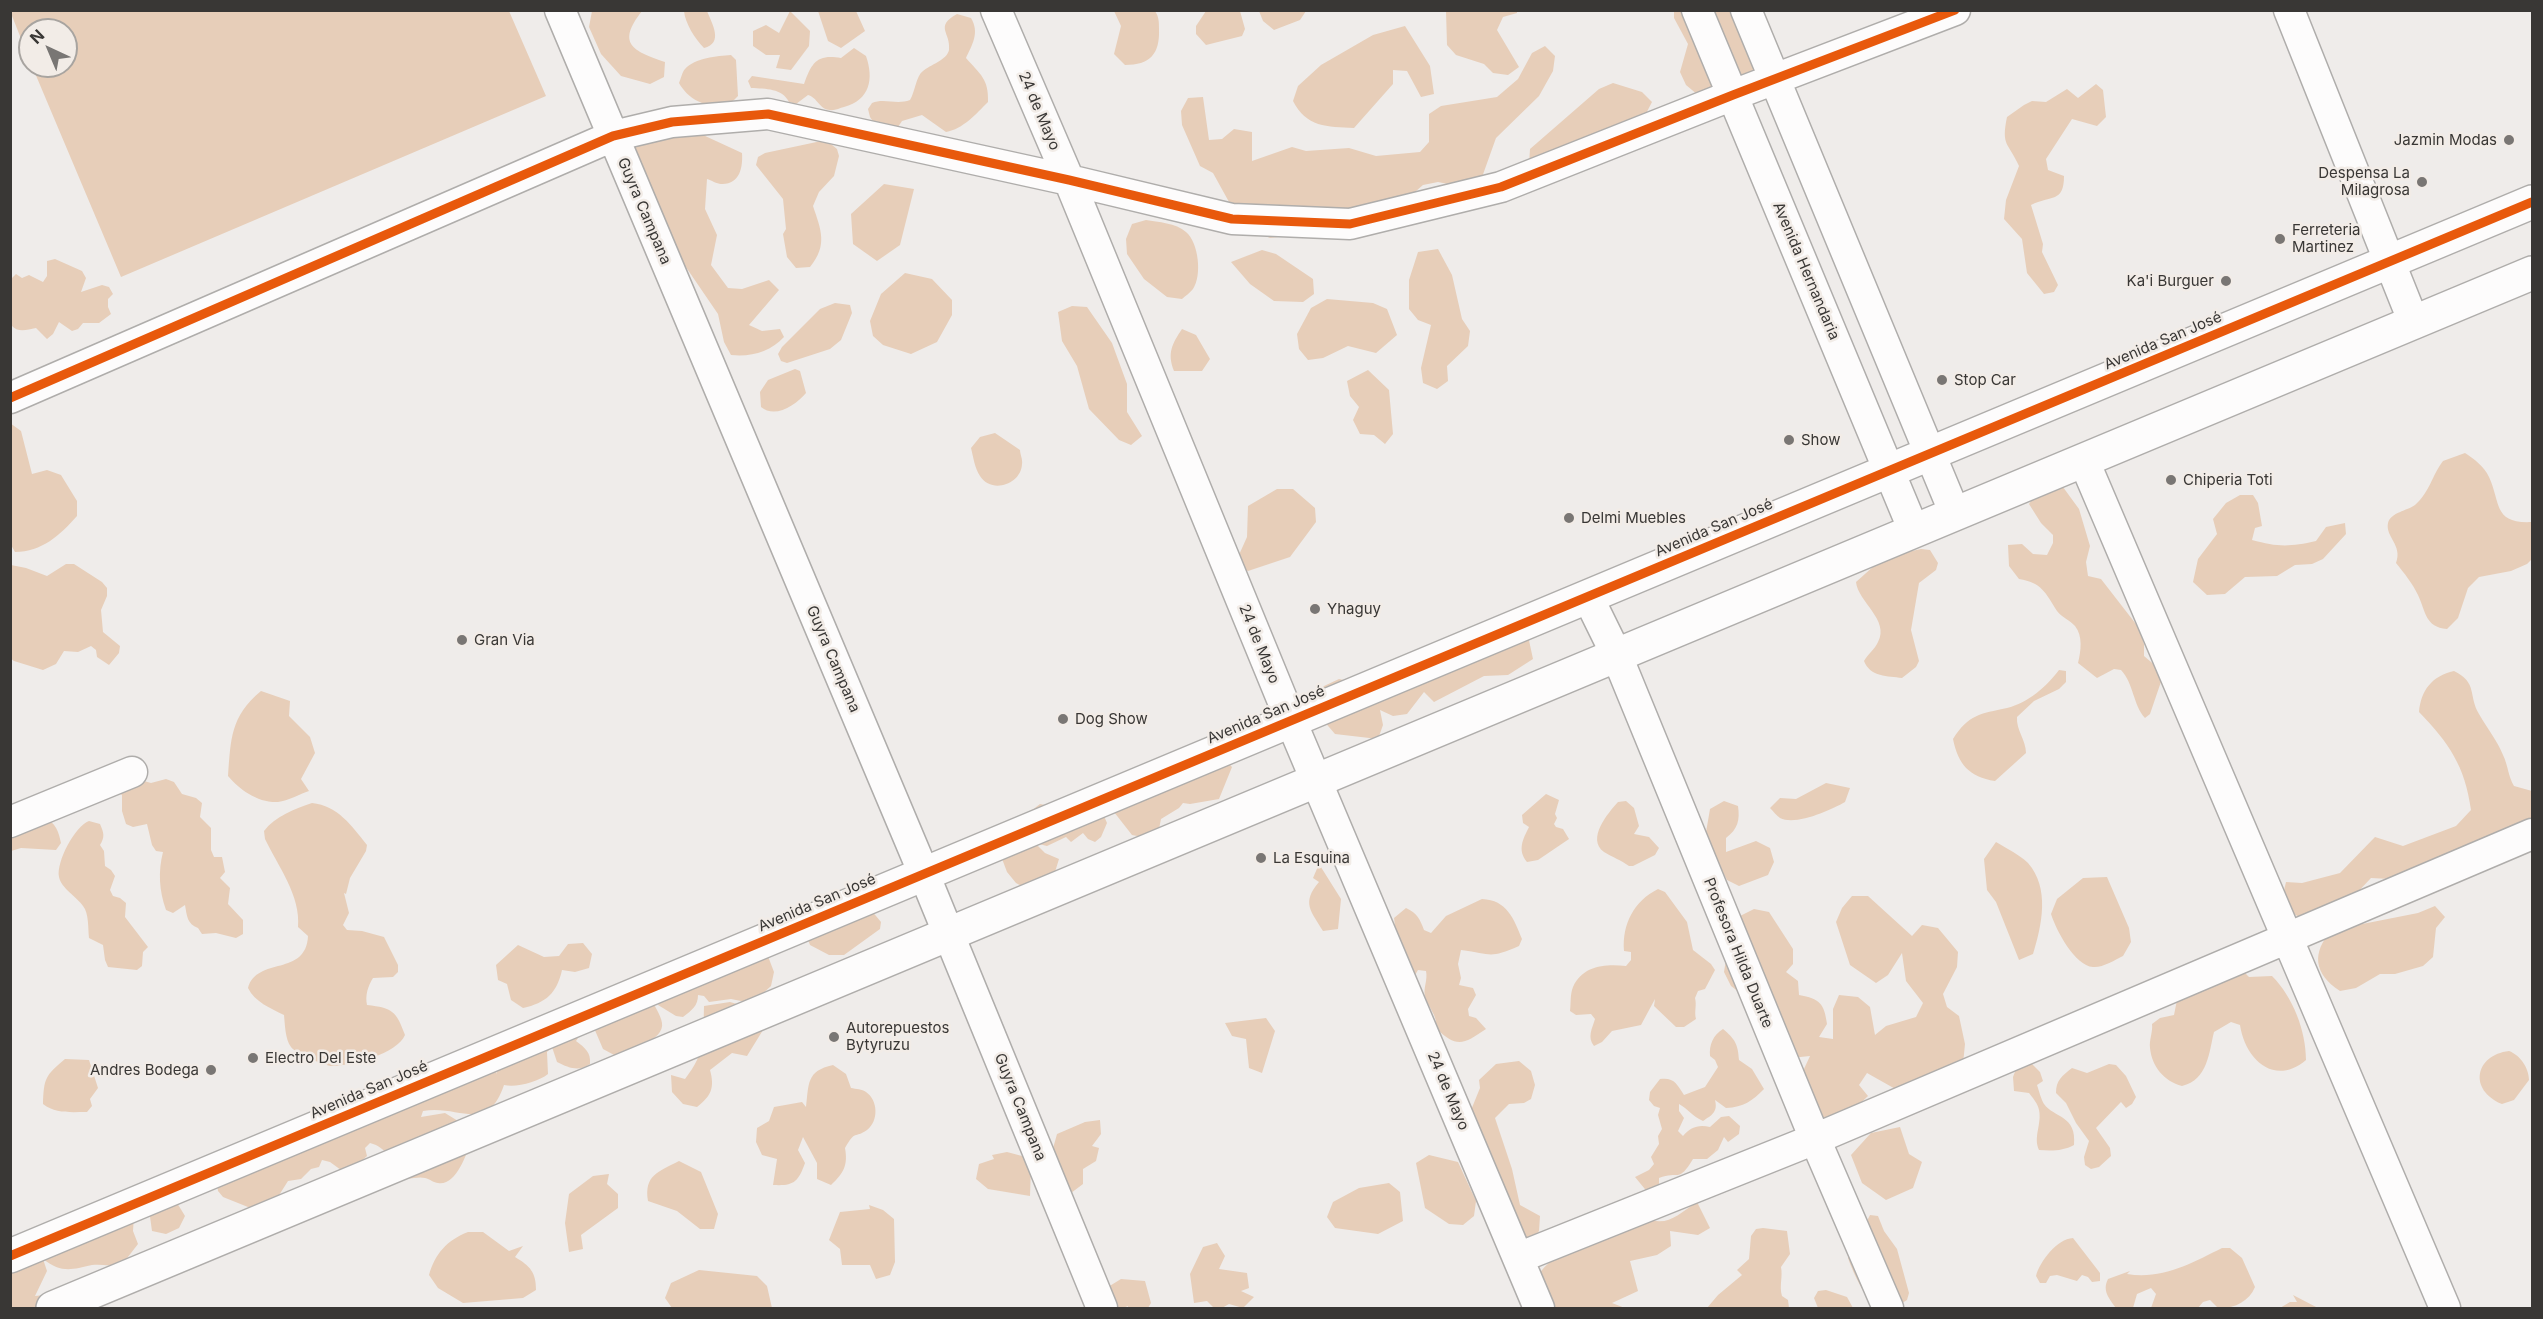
<!DOCTYPE html>
<html>
<head>
<meta charset="utf-8">
<style>
  body { margin:0 }
  #map { position:relative; width:2543px; height:1319px; overflow:hidden; background:#efecea; font-family:Inter,sans-serif }
  canvas { display:block }
  .frame { position:absolute; inset:0; border:12px solid #393735; pointer-events:none }
  .north { position:absolute; left:18px; top:18px; width:60px; height:60px; box-sizing:border-box; background:#f2ece7; border:2px solid #a8a4a0; border-radius:50%; rotate:316deg; font-size:16px; font-weight:700; line-height:24px; text-align:center; color:#393735 }
  .north::after { content:''; display:block; margin:auto; width:21px; height:27px; background:#797674; clip-path:polygon(50% 0,100% 100%,50% 72%,0 100%) }
</style>
</head>
<body>
<div id="map">
<canvas width="2543" height="1319"></canvas>
<div class="frame"></div>
<div class="north">N</div>
</div>
<script>
const context = document.querySelector('canvas').getContext('2d');
context.lineJoin = 'round';
function paint(path, color) { context.fillStyle = color; context.fill(path, 'evenodd'); }
function trace(path, color, width, dash) { context.strokeStyle = color; context.lineWidth = width; context.lineCap = dash ? 'butt' : 'round'; context.setLineDash(dash || []); context.stroke(path); }
function write(font, color, halo, rows, align = 'center') {
  context.font = font + ' Inter,sans-serif'; context.lineWidth = 5; context.setLineDash([]); context.textBaseline = 'middle'; context.strokeStyle = halo; context.fillStyle = color; for (const [text, x, y, turn = 0] of rows) {
    context.save(); context.translate(x, y); context.rotate((+turn || 0) * Math.PI / 180); context.textAlign = isNaN(turn) ? turn : align; if (halo) context.strokeText(text, 0, 0); context.fillText(text, 0, 0); context.restore();
  }
}
paint(new Path2D(`
  M10 11H509L546 96 121 277 32 66H66V30H30V61Z
  M592 11H642C616 44 633 51 665 62L664 77 650 84 621 76 601 54 589 27Z
  M684 11H707C712 24 724 43 704 48 695 39 685 23 684 11Z
  M790 11 810 31 809 46 791 70 776 68 780 55H766L753 46V31L766 25 779 33Z
  M818 11H856L865 31 841 48 828 41Z
  M1114 11H1155C1159 17 1159 22 1159 29 1160 54 1150 65 1125 65L1114 54 1121 26Z
  M1206 11H1240L1245 29 1242 36 1206 45 1196 34V26Z
  M1259 11V10L1306 11 1300 20 1274 30 1263 21Z
  M1446 11H1517V13L1503 17 1497 30 1519 67 1508 75 1493 73 1484 64 1456 55 1447 45Z
  M1674 11H1739L1764 69 1698 95 1686 85 1680 72 1688 44 1674 18Z
  M957 14 971 18C980 33 972 45 966 58 980 74 989 79 988 102 976 114 963 129 946 132L922 115 902 121 894 133 882 135 870 117 868 109 872 103C884 98 897 105 910 100 915 92 916 76 923 71 930 65 947 60 949 50 951 32 934 27 957 14Z
  M1405 26 1430 66 1434 94 1421 97 1407 71 1393 70V84L1354 128C1327 127 1306 127 1293 101L1298 86 1321 65 1373 35Z
  M1545 46 1555 56 1553 71 1539 96 1496 138 1481 180 1468 188 1438 182 1423 185 1377 225 1270 238 1256 232 1234 211 1213 173 1200 166 1182 125 1181 111 1188 98 1203 97 1209 140 1222 139 1234 129 1252 132V161L1292 147 1306 151 1349 148 1376 156 1420 152 1429 142V114L1441 106 1497 97 1518 79 1532 53Z
  M854 48 866 56C874 79 870 100 844 107 840 108 834 111 830 110 820 110 817 97 808 95L796 104 789 102C782 88 766 89 751 88L748 81 752 76 804 84C812 62 817 54 841 58Z
  M731 55 736 60 738 96 728 106C708 108 689 101 679 83 681 79 682 72 685 69 695 58 717 56 731 55Z
  M1613 83 1642 92 1652 102 1638 129 1529 164 1530 149 1599 89Z
  M2096 84 2103 90 2106 117 2097 126 2072 119 2046 159 2048 170 2064 176C2064 203 2051 195 2031 205L2043 244 2042 252 2058 285 2054 292 2044 294 2027 273 2022 239 2004 219 2006 200 2019 166C2008 142 2001 146 2007 117L2024 105 2032 101 2046 102 2067 89 2078 98Z
  M703 135 742 153C743 167 740 185 721 184 717 184 711 180 707 179L705 209 717 235 711 265 728 288 742 289 769 280 779 290 749 325 762 331 780 329 784 337C770 352 752 357 731 355L724 342 718 314 677 254 636 177 631 136Z
  M826 140 837 149 839 156 834 176 819 192 813 206C821 230 828 245 810 267L796 268 787 257 783 234 786 229 783 199 756 165 758 157 765 153Z
  M884 184 914 189 900 245 877 261 853 244 851 214Z
  M1146 220C1158 222 1176 223 1186 232 1199 243 1202 276 1193 289 1190 293 1185 296 1182 299L1167 297 1144 279 1127 254 1126 239 1132 224Z
  M1438 249 1452 275 1462 319 1470 331 1468 346 1447 366 1448 381 1437 389 1423 383 1421 368 1431 325 1418 320 1409 309V280L1418 252Z
  M1262 250 1276 254 1313 279 1314 294 1303 302 1274 301 1250 284 1231 262Z
  M55 259 82 271 86 278 81 292 102 285 109 287 113 294 108 299V307L111 314 99 323H83L78 329 72 331 59 322 53 334 47 339 36 328C26 330 18 333 11 325V279L16 274 22 278 29 275 43 282 47 276V261Z
  M905 273 932 279 952 300V315L937 342 911 354 883 345 873 336 870 321 881 294Z
  M1327 299 1373 303 1387 309 1397 335 1376 353 1348 346 1323 358 1308 360 1299 349 1297 334 1311 308Z
  M835 303 850 305 852 313 841 340 830 349 787 363 781 361 778 354 782 347 820 309Z
  M1072 306 1087 307 1112 343 1127 384V412L1142 436 1131 445 1119 440 1089 409 1077 366 1062 341 1058 312Z
  M1182 329 1196 335 1210 359 1202 371H1174C1167 353 1172 344 1182 329Z
  M795 369 800 371 806 393C796 405 775 419 761 407L760 392 768 380Z
  M1368 370 1389 390 1393 434 1385 444 1374 435 1360 434 1353 420 1359 407 1350 396 1347 381Z
  M10 423 21 431 32 474 47 470 61 475 77 501V516C60 535 42 552 15 552L11 545Z
  M995 433 1020 450C1020 454 1023 460 1022 464 1021 485 991 494 980 476 975 469 973 456 971 448L980 437Z
  M2465 453C2474 459 2484 466 2489 477 2501 503 2493 524 2532 522V559L2527 564 2511 571 2479 577 2468 588 2458 618 2447 629C2425 627 2426 612 2418 595 2413 584 2404 573 2396 563 2403 545 2385 537 2388 523 2391 512 2407 511 2415 505 2430 492 2432 475 2443 461Z
  M2045 478 2060 483 2079 509 2090 546 2086 562 2088 576 2101 579 2139 628 2144 644V656L2164 673 2150 714 2145 718C2133 705 2134 684 2121 670L2114 669 2097 678 2078 663C2081 651 2083 636 2075 626 2070 620 2061 617 2057 611 2045 592 2042 583 2019 579L2009 566 2008 545 2022 544 2033 554 2047 555 2053 543V535L2041 523 2029 504Z
  M1277 489H1293L1315 508 1316 522 1290 557 1248 571 1234 566 1247 537 1248 506Z
  M2240 495H2253L2258 503 2262 526 2255 528 2252 540C2277 547 2290 547 2316 541L2326 527 2345 523 2346 534 2323 559 2312 564 2295 565 2277 576 2245 577 2225 594 2207 595 2193 582 2198 559 2217 534 2213 519 2226 503Z
  M1921 549 1930 550 1938 563 1936 570 1919 583 1911 630 1919 661 1916 667 1902 678C1888 676 1870 677 1864 661 1868 654 1875 649 1878 642 1890 620 1858 602 1856 582L1884 557Z
  M66 564H74L102 582 107 588V596L101 610 103 632 120 646 119 653 109 665 97 657 96 650 91 646 78 652 64 651 56 664 43 670 14 661 10 658 11 565 26 568 47 576Z
  M1527 631 1533 659 1508 675 1484 676 1434 702 1424 692 1407 714 1393 716 1380 710 1383 725 1378 739 1335 734 1316 712 1315 697 1324 686 1339 679 1369 686Z
  M2059 670 2066 671V682L2059 689 2034 701 2017 717C2016 730 2026 740 2026 753L1995 781C1969 777 1958 764 1953 739 1969 714 1980 714 2007 708 2028 703 2047 686 2059 670Z
  M2454 671C2478 683 2468 695 2479 714 2487 728 2497 740 2503 755 2508 765 2508 776 2514 786L2532 791V827L2409 880 2371 878 2337 914 2315 925 2280 907 2286 882 2302 883 2340 873 2375 837 2403 846 2456 826 2471 810C2465 766 2449 743 2419 712 2421 690 2432 676 2454 671Z
  M261 691 290 701 289 716 310 737 315 753 301 779 309 791C300 794 288 801 278 802 258 803 240 790 228 776 231 739 230 717 261 691Z
  M1178 749C1195 749 1220 753 1232 767L1219 799 1190 804 1183 803 1179 808 1161 819 1158 834 1153 839 1132 835 1114 812 1165 758Z
  M137 779 151 783 166 779 174 782 182 794 196 798 202 803 200 817 211 828V850L214 857H222L225 872 220 878 230 888 228 904 243 920V934L236 938 216 933 202 934 198 928C187 924 187 916 185 905L173 913 166 910C159 891 158 871 163 852L156 851 152 845 147 824 133 827 126 824 122 811V795L119 793Z
  M1826 783 1850 788 1845 802C1831 810 1796 826 1780 818 1777 816 1773 811 1770 808L1780 798 1796 799Z
  M1546 794 1559 800 1555 814 1557 818 1554 824 1556 827 1563 829 1569 839 1538 860 1527 862C1517 850 1523 839 1529 827L1523 823 1522 815Z
  M1626 801 1634 808 1639 826 1634 834 1649 837 1659 848 1655 855 1633 866H1629C1621 860 1612 857 1604 852 1586 839 1608 813 1618 802Z
  M1724 801 1738 806C1740 820 1738 829 1726 838V852L1756 841 1770 848 1774 862 1768 875 1739 886 1727 880 1705 838 1710 809Z
  M312 803C338 806 351 825 367 845L366 851 350 878 346 894 344 893 349 913 343 925 347 930 362 931 384 937 398 965V972L393 977 373 978C368 986 365 995 367 1005 393 1008 396 1011 405 1035 397 1054 352 1065 333 1066 327 1067 295 1053 291 1047 285 1039 285 1024 284 1015 270 1008 255 1002 248 988 257 956 306 977 308 936L298 927C301 896 278 866 265 839L264 831C275 816 295 809 312 803Z
  M1040 804 1104 816 1107 823 1101 837 1095 842 1088 839 1083 833 1071 842 1066 837 1047 846 1035 843 1045 853 1059 859 1055 872 1029 890 1016 883 1007 872 1001 856 1010 827Z
  M41 815C55 823 58 828 61 843L56 850 21 848 11 851V825Z
  M89 821 100 824C104 833 105 837 100 845L104 851 105 866 111 870 115 876 110 890 113 896 120 898 126 903 125 917 148 947 143 952 142 966 137 970 108 967 105 960 103 945 89 938C88 929 89 913 83 906 77 897 61 888 59 877 56 862 75 826 89 821Z
  M1996 842C2006 848 2020 855 2028 863 2050 888 2042 925 2033 954L2019 960 1996 902 1987 890 1984 859Z
  M1319 864 1341 899 1338 929 1323 931C1311 911 1301 903 1319 882L1313 878Z
  M2107 877 2129 928 2131 942 2123 956C2115 960 2102 968 2093 967 2075 966 2056 930 2051 914L2057 899 2083 878Z
  M1658 889 1665 892 1687 922 1693 950 1711 964 1715 970 1705 989 1698 991 1695 998C1697 1006 1694 1011 1696 1019L1684 1027H1676L1654 1006 1655 999 1641 1025 1612 1031 1602 1042 1594 1046C1587 1037 1592 1029 1595 1019L1591 1014 1576 1015 1570 1011C1571 1004 1570 994 1573 987 1583 965 1606 964 1626 966L1631 960V952L1624 951C1622 924 1634 901 1658 889Z
  M1852 896H1868L1912 936 1922 925 1938 928 1958 952 1957 967 1943 994 1947 1007 1959 1016 1965 1044 1962 1074 1906 1095 1867 1073 1859 1085 1868 1096 1846 1117 1833 1125 1807 1115 1797 1084 1810 1056 1781 1059 1756 1005 1731 986 1724 972 1731 928 1740 916 1754 909 1769 912 1793 949V964L1786 972 1798 981 1799 995C1820 999 1824 1003 1827 1024L1819 1037 1833 1039V1009L1839 995 1858 997 1870 1007 1875 1035 1886 1026 1916 1017 1923 1003 1906 981 1902 953 1888 975 1876 983 1850 965 1836 922 1842 908Z
  M1482 899C1507 900 1514 919 1522 939L1519 946C1489 959 1492 954 1461 950L1458 964 1461 978 1459 985 1473 988 1476 995 1468 1009 1469 1016 1476 1018 1486 1029C1464 1044 1457 1049 1436 1028 1438 1015 1428 1008 1425 996 1423 988 1428 980 1426 971L1418 970 1411 982 1397 941 1394 918 1406 908C1417 913 1420 919 1424 930L1431 933 1446 916Z
  M2435 906 2445 917 2436 928 2433 957 2423 966 2395 974H2380L2356 988 2340 991C2314 974 2311 953 2332 930L2418 913Z
  M871 910 881 922 880 929 844 955H829L810 945 805 932Z
  M583 943 592 954 589 968 575 972 562 970C557 993 546 1003 523 1008L511 1000 507 984 498 980 496 965 518 945 544 957 559 956 568 944Z
  M700 949 715 952 766 951 774 972 771 986 760 996 746 1002 731 999 709 1002 704 996 698 995C698 1006 692 1010 683 1017L676 1016 658 1005C666 986 680 957 700 949Z
  M2237 965 2249 977 2272 976C2293 997 2306 1031 2306 1060 2274 1087 2245 1059 2240 1025L2231 1022 2214 1032C2209 1052 2208 1080 2182 1086 2164 1081 2152 1067 2150 1048 2149 1040 2153 1032 2152 1024L2160 1018 2174 1015 2177 1000Z
  M650 996C653 1004 661 1015 662 1023 665 1040 628 1051 616 1056L603 1049 594 1028 580 1035 576 1041C585 1048 591 1052 590 1064 579 1072 569 1068 557 1062L552 1047 547 1052 548 1074C538 1082 516 1088 504 1085 487 1135 459 1104 423 1111L421 1117 445 1113 458 1121H465L471 1142C466 1155 456 1186 438 1183 434 1183 430 1179 425 1178 418 1176 410 1180 402 1178 394 1164 387 1147 370 1143L365 1148 367 1156 356 1166 341 1170 330 1162 322 1160 319 1167 311 1169 301 1179 288 1181 276 1200 258 1211 223 1197 218 1191 216 1177 491 1065 497 1074 492 1057Z
  M730 1002 744 1006 763 1030 747 1056 732 1053 710 1070C715 1088 711 1096 697 1107L683 1104 672 1092 671 1075 685 1079C706 1052 703 1039 704 1006Z
  M1266 1018 1275 1031 1262 1073 1249 1068 1246 1039 1232 1036 1225 1023Z
  M1723 1029C1735 1039 1738 1044 1739 1060L1752 1069 1764 1089C1752 1101 1744 1107 1726 1108L1715 1100C1718 1112 1712 1115 1703 1121 1692 1116 1688 1109 1679 1104V1111L1684 1118 1678 1131 1683 1136C1690 1127 1699 1124 1710 1127L1721 1117 1729 1116 1740 1126 1739 1134 1728 1142 1724 1137 1718 1150 1707 1159H1693C1678 1184 1679 1170 1659 1178V1185L1649 1194 1635 1177 1649 1170 1654 1164 1651 1157 1659 1144 1658 1136 1662 1129 1658 1115 1660 1108 1654 1106 1649 1100 1650 1092 1660 1079C1674 1077 1677 1084 1684 1095L1705 1087 1718 1067 1715 1060 1710 1056C1709 1045 1713 1035 1723 1029Z
  M2509 1051C2520 1055 2529 1068 2529 1080L2514 1100 2502 1104C2468 1090 2475 1055 2509 1051Z
  M65 1059 89 1060 98 1088 90 1099 92 1106 87 1112C71 1112 56 1114 43 1104 44 1078 45 1076 65 1059Z
  M1519 1061 1531 1071 1535 1085 1531 1099 1524 1103 1509 1104 1495 1118 1512 1169 1520 1205 1540 1216 1539 1231 1530 1242 1509 1237 1469 1115 1480 1088 1479 1080 1496 1064Z
  M2030 1062 2040 1072 2043 1081 2037 1085C2039 1091 2041 1099 2044 1104 2054 1118 2077 1115 2074 1145 2063 1151 2052 1151 2039 1150 2033 1137 2042 1124 2039 1110 2038 1104 2033 1098 2029 1093L2014 1091 2013 1077 2016 1069Z
  M2109 1064 2116 1065 2126 1076 2136 1097 2132 1104 2126 1108 2121 1102 2096 1128 2110 1148 2111 1156 2099 1167 2091 1169 2085 1165 2084 1157 2089 1141 2076 1123 2066 1103 2056 1093C2056 1080 2062 1076 2072 1068L2087 1073Z
  M833 1065 846 1074 851 1088C856 1089 862 1089 866 1092 878 1100 879 1121 867 1130 854 1139 856 1129 845 1148 848 1165 844 1173 831 1185L817 1179V1163L803 1137 798 1150 805 1163C798 1183 793 1186 773 1185L777 1159 762 1155 756 1142 757 1128 769 1121 774 1107 802 1102 806 1107C809 1084 806 1071 833 1065Z
  M1100 1120 1101 1134 1092 1146 1099 1148 1096 1161 1083 1169V1184L1071 1193 1057 1192 1049 1163 1057 1134 1085 1122Z
  M1900 1127 1909 1154 1922 1162 1913 1188 1886 1200 1862 1183 1851 1155 1871 1133Z
  M1007 1152 1022 1156 1031 1167 1030 1196 988 1189 976 1179 979 1164 994 1159 992 1155Z
  M1429 1155 1458 1162 1476 1201 1474 1216 1463 1225 1449 1224 1425 1208 1416 1163Z
  M679 1161 701 1172 718 1214 714 1229H700L677 1211 648 1201C644 1175 658 1172 679 1161Z
  M609 1174 607 1184 618 1194V1208L581 1235 583 1249 569 1252 565 1223 569 1194 593 1176Z
  M1389 1183 1400 1192 1403 1221 1378 1234 1335 1228 1327 1217 1333 1202 1359 1188Z
  M171 1193 185 1216 179 1228 166 1234 152 1231 148 1202Z
  M1697 1202 1710 1228 1698 1235 1670 1231 1671 1246 1657 1255 1630 1261 1638 1291 1612 1303 1625 1308H1549L1535 1279C1559 1244 1604 1231 1642 1217 1667 1228 1676 1216 1697 1202Z
  M869 1205 883 1210 894 1219 895 1262 890 1275 876 1279 870 1265H842L840 1249 829 1240 840 1212 870 1209Z
  M1870 1215 1878 1216 1884 1231 1897 1249 1909 1293 1907 1300C1902 1303 1895 1307 1889 1308 1869 1312 1853 1272 1848 1258Z
  M134 1216 133 1231 138 1244 121 1266C112 1266 101 1264 92 1265 71 1270 61 1273 43 1259L47 1271 35 1296 64 1293 77 1308H11L10 1262Z
  M1763 1228 1787 1231 1790 1254 1781 1267C1783 1277 1779 1286 1782 1296L1788 1300 1789 1308H1707L1718 1295 1742 1275 1737 1270 1749 1259 1751 1236 1756 1229Z
  M468 1232H483L509 1251 523 1246 515 1257C530 1266 536 1272 536 1290L523 1298 463 1303 438 1288 429 1275C435 1254 447 1240 468 1232Z
  M2073 1238 2100 1273V1281L2092 1282 2088 1277 2082 1275 2077 1281 2057 1275 2050 1276 2046 1283H2040L2036 1276C2040 1261 2057 1239 2073 1238Z
  M1217 1243 1225 1256 1219 1269 1247 1273 1249 1288 1241 1291 1254 1297 1243 1308 1229 1304 1222 1308H1214L1207 1301 1194 1303 1190 1274 1203 1247Z
  M2222 1248H2230L2242 1258 2255 1287C2249 1302 2233 1309 2218 1308L2210 1300 2203 1302 2198 1308H2151L2156 1294 2151 1288 2137 1294 2133 1308H2116C2109 1298 2102 1291 2108 1279L2130 1271 2127 1274C2162 1280 2192 1263 2222 1248Z
  M699 1270 757 1276 767 1286 772 1308H672L665 1298 671 1283Z
  M1121 1279 1145 1281 1151 1303 1148 1308H1128V1306L1123 1308H1106L1108 1287Z
  M1826 1290 1847 1297 1853 1308H1818L1814 1298 1818 1291Z
  M2293 1295 2318 1308H2280L2290 1302H2297Z`), '#e7ceb9');
const street = new Path2D(`
  M560 10 924 874 1102 1308
  M996 10 1069 180 1291 721 1539 1308
  M1697 10 1914 531
  M1746 10 1955 514
  M2289 10 2414 323
  M10 398 613 136 672 122 768 114 1069 180 1232 219 1350 224 1501 187 1733 95 1955 10
  M2084 461 2445 1308
  M1588 597 1617 656 1815 1139 1888 1308
  M10 822 132 772
  M1518 1258 1815 1139 2532 834`);
const secondary = new Path2D(`
  M10 1256 2532 202
  M53 1308 2532 273`);
trace(street, '#afadab', 33);
trace(secondary, '#afadab', 36);
trace(street, '#fdfcfc', 30);
trace(secondary, '#fdfcfc', 33);
trace(new Path2D(`
  M10 398 613 136 672 122 768 114 1069 180 1232 219 1350 224 1501 187 1733 95 1955 10
  M10 1256 2532 202`), '#e8590c', 9);
for (const [x, y, r, color] of [
  [2509,140,6,"#797674"],
  [2422,182,6,"#797674"],
  [2280,239,6,"#797674"],
  [2226,281,6,"#797674"],
  [1942,380,6,"#797674"],
  [1789,440,6,"#797674"],
  [2171,480,6,"#797674"],
  [1569,518,6,"#797674"],
  [1315,609,6,"#797674"],
  [462,640,6,"#797674"],
  [1063,719,6,"#797674"],
  [1261,858,6,"#797674"],
  [834,1037,6,"#797674"],
  [253,1058,6,"#797674"],
  [211,1070,6,"#797674"]
]) { const dot = new Path2D(); dot.arc(x, y, r, 0, 2 * Math.PI); context.fillStyle = color; context.fill(dot); trace(dot, '#f2ece7', 2); }
write('15px', '#393735', '#f2ece7', [
  ["24 de Mayo",1039,111,67],
  ["Guyra Campana",644,211,67],
  ["Avenida Hernandaria",1806,271,67],
  ["Avenida San José",2163,341,-23],
  ["Avenida San José",1714,528,-23],
  ["24 de Mayo",1259,644,68],
  ["Guyra Campana",833,659,67],
  ["Avenida San José",1266,715,-23],
  ["Avenida San José",817,903,-23],
  ["Profesora Hilda Duarte",1738,953,68],
  ["Avenida San José",369,1090,-23],
  ["24 de Mayo",1448,1091,67],
  ["Guyra Campana",1020,1107,68]
]);
write('15px', '#393735', '#f2ece7', [
  ["Jazmin Modas",2497,140,"right"],
  ["Despensa La",2410,173,"right"],
  ["Milagrosa",2410,190,"right"],
  ["Ferreteria",2292,230],
  ["Martinez",2292,247],
  ["Ka'i Burguer",2214,281,"right"],
  ["Stop Car",1954,380],
  ["Show",1801,440],
  ["Chiperia Toti",2183,480],
  ["Delmi Muebles",1581,518],
  ["Yhaguy",1327,609],
  ["Gran Via",474,640],
  ["Dog Show",1075,719],
  ["La Esquina",1273,858],
  ["Autorepuestos",846,1028],
  ["Bytyruzu",846,1045],
  ["Electro Del Este",265,1058],
  ["Andres Bodega",199,1070,"right"]
], 'left');
</script>
</body>
</html>
